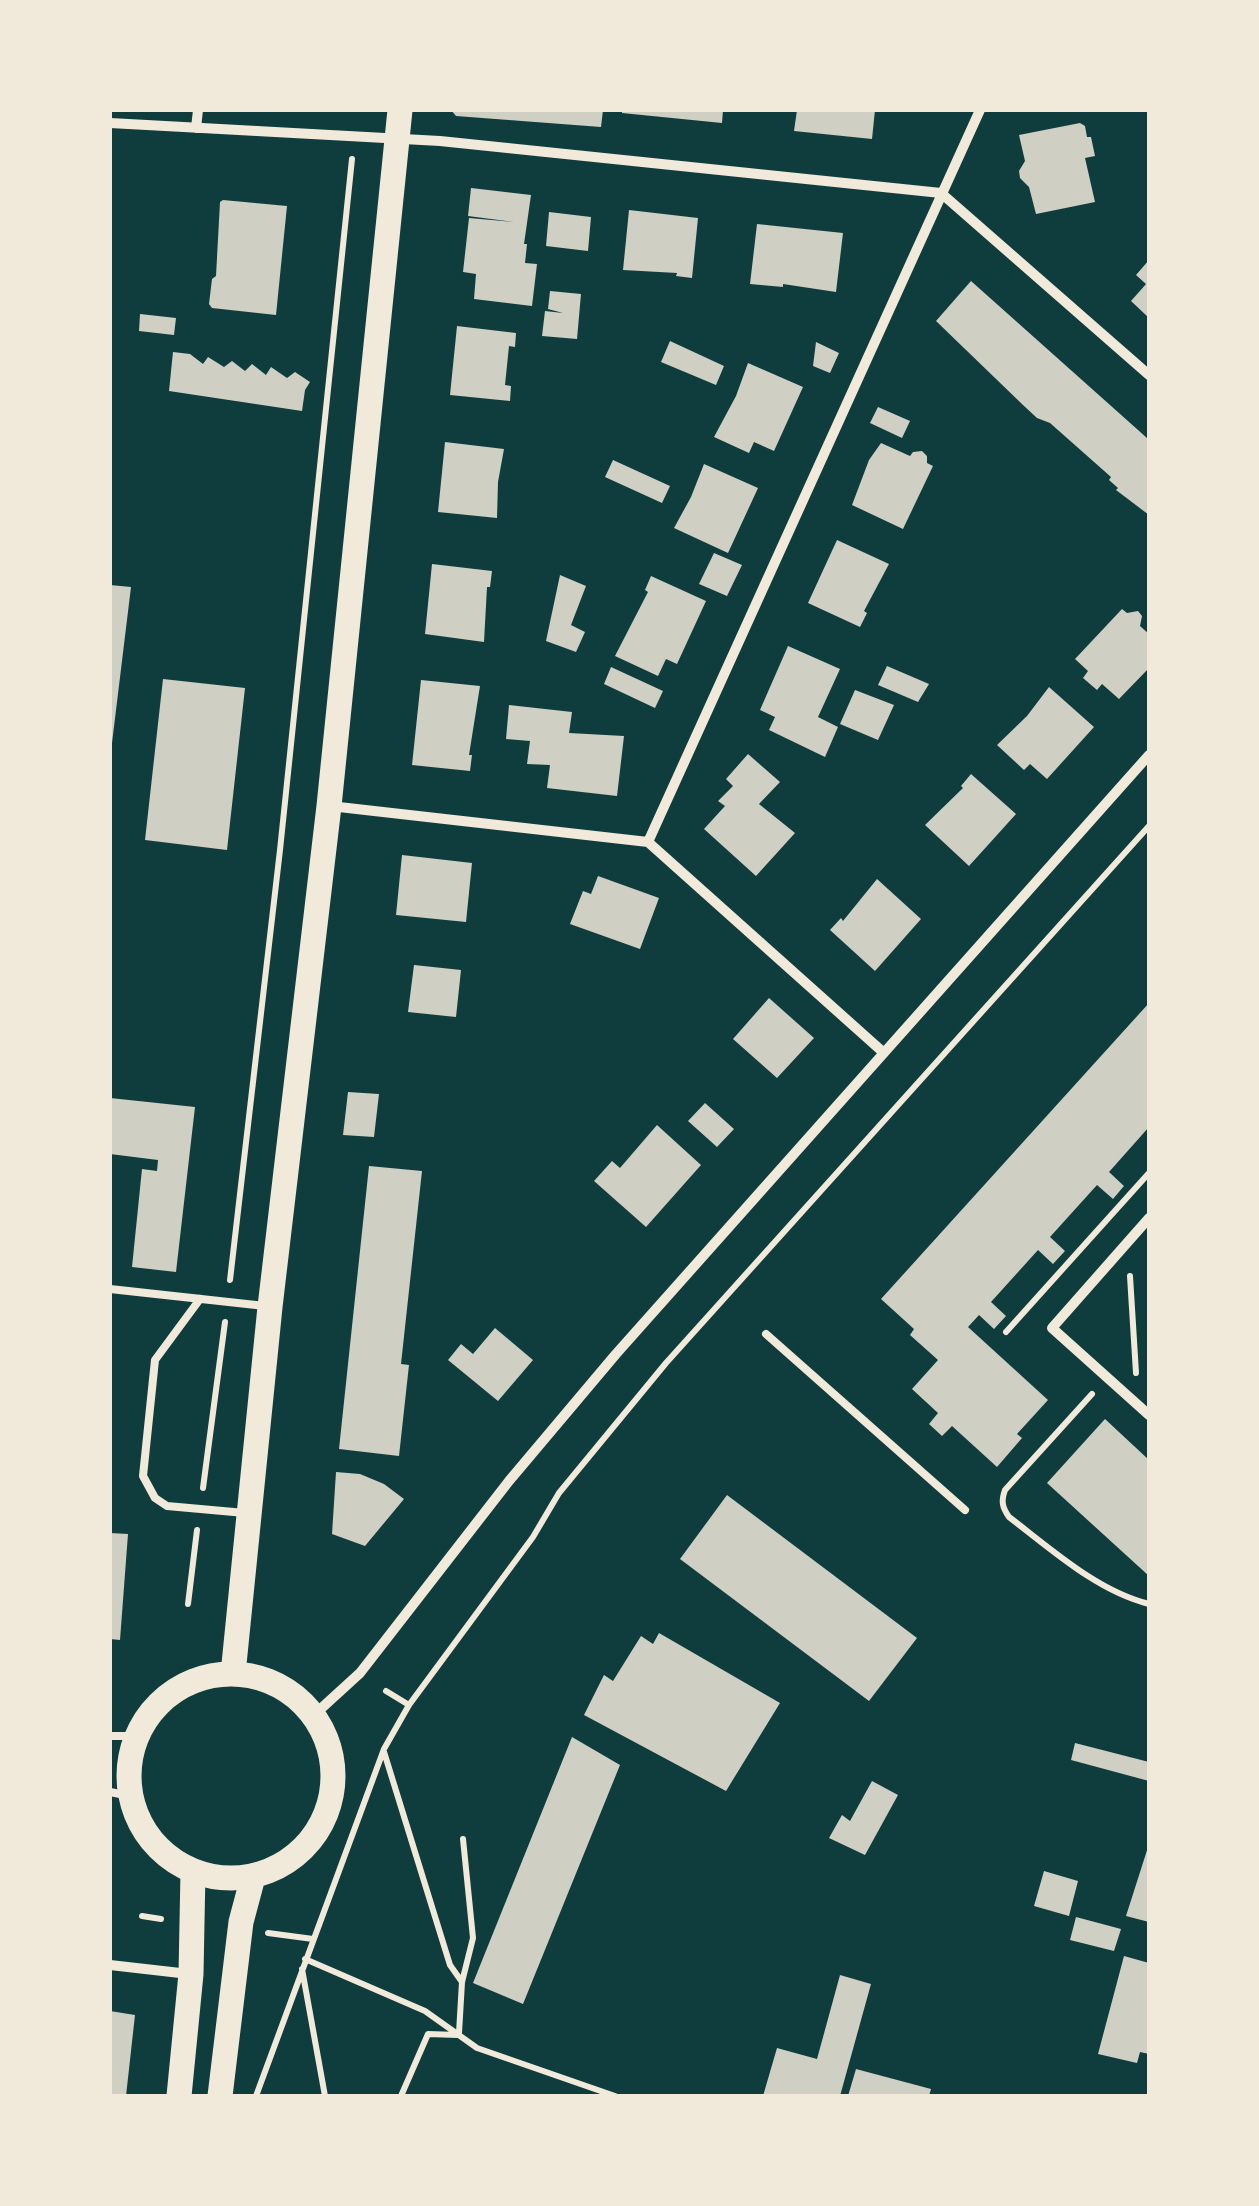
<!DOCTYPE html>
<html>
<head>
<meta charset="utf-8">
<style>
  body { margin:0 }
  #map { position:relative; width:1259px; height:2206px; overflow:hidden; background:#0f3d3e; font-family:"Asap Condensed",sans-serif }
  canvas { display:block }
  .frame { position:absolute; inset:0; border:112px solid #f1e9da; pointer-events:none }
</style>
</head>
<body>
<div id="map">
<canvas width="1259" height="2206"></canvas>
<div class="frame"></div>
</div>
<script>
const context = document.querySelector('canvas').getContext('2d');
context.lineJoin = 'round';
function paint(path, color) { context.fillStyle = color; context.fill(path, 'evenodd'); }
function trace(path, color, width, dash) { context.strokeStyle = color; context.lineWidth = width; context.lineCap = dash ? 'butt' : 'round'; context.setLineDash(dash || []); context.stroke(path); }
paint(new Path2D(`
  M451 110H603L601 127 456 116Z
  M622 110H723L722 123 622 113Z
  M797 110H875L872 139 794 131Z
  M1080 123 1085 126 1087 137H1091L1095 156 1085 158 1095 202 1036 214 1029 187 1020 178 1019 171 1025 161 1019 135Z
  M471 188 531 195 524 244H527L525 263 537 264 532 306 474 299 476 274 463 272 469 218 514 222 468 216Z
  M223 200 287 206 276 315 212 308 209 304 212 279 216 276 220 202Z
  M629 210 698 218 692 278 676 276 677 273 623 270Z
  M549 212 591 217 588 251 546 246Z
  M757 224 843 233 836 292 783 284V287L750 284Z
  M1149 260V318L1131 301 1146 284 1136 275Z
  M971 281 1147 438 1149 435V515L1116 490 1118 488 1109 480 1111 477 1050 423 1037 418 1023 405 936 321Z
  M550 291 581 294 577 339 542 336 545 311 563 313 548 309Z
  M140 314 176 318 174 335 139 331Z
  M457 326 516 333 515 347 509 346 505 385 511 386 510 401 450 395Z
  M670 341 724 366 716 385 661 362Z
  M816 342 839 353 830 373 813 366Z
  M173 352 190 354 203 364 208 357 224 367 232 361 245 371 252 364 266 375 271 367 287 378 295 372 310 382 305 390 302 411 169 391Z
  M748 363 803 387 774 451 754 442 749 453 714 437 736 396Z
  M878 407 910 421 902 438 870 423Z
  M445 442 504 449 498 482 497 518 438 512Z
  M881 443 910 456 913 452 922 451 927 456V463L933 466 903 529 852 505 869 460Z
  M613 460 670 486 662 503 605 477Z
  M704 464 758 488 728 553 674 528 691 497Z
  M837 540 889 564 864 611 867 613 860 627 808 603Z
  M714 553 742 565 727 596 699 584Z
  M432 564 492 571 490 587H487L484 642 425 634Z
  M560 575 586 586 571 625 585 632 576 652 546 641Z
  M651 576 706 601 677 664 666 659 658 676 615 656 648 592 645 590Z
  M110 585 131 587 112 743H110Z
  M1122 609 1127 613 1138 611 1142 616 1140 626 1149 634V668L1119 699 1102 684 1097 690 1083 678 1088 671 1075 659Z
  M788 646 840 669 818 717 838 727 825 757 769 730 775 717 760 710Z
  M887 666 929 684 918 702 878 685Z
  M611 667 663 691 655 708 604 684Z
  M163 679 245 688 227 850 145 840Z
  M421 680 480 686 469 755H472L470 771 412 765Z
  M1049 687 1094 727 1047 779 1030 764 1024 770 997 745 1027 716Z
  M855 690 894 705 878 740 840 724Z
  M509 705 572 712 569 733 624 736 617 796 547 788 550 765 527 764 530 741 506 739Z
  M748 754 780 782 759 804 795 833 756 876 704 829 725 806 718 801 733 786 726 779Z
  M971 774 1016 814 969 866 925 825 963 788 961 786Z
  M402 855 472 863 466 922 396 915Z
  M598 876 659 898 640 949 570 924 583 891 591 894Z
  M877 879 921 919 875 971 830 930 841 918 843 921Z
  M414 965 461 970 456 1017 408 1012Z
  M769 998 814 1038 777 1078 733 1039Z
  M1149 1003V1127L1109 1172 1124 1186 1113 1199 1097 1185 1050 1237 1065 1251 1053 1264 1038 1250 991 1302 1006 1316 994 1329 979 1315 968 1327 1048 1400 1017 1434 1022 1438 997 1467 952 1426 942 1436 929 1424 938 1413 912 1389 938 1360 910 1335 914 1329 881 1299Z
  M348 1092 379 1094 374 1137 343 1135Z
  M110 1098 195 1107 176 1272 132 1267 142 1169 157 1171 158 1160 110 1154Z
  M705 1103 734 1129 717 1147 688 1121Z
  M657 1125 701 1165 646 1227 594 1181 612 1161 620 1168Z
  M369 1166 422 1171 401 1364 409 1365 399 1456 339 1449Z
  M495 1328 533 1360 498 1401 448 1360 461 1344 473 1354Z
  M1105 1419 1149 1460V1576L1047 1483Z
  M336 1472 360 1474 384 1484 404 1499 365 1546 332 1534Z
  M727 1495 917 1638 869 1701 680 1559Z
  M110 1533 128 1534 120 1640 110 1639Z
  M659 1633 780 1703 726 1791 584 1715 604 1675 613 1681 641 1636 653 1644Z
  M572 1737 620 1765 523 2004 473 1983Z
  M1075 1743 1149 1762V1781L1071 1760Z
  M872 1781 898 1795 865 1855 829 1838 842 1815 850 1821Z
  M1149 1844V1922L1126 1916Z
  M1044 1871 1078 1881 1069 1916 1034 1906Z
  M1076 1917 1121 1929 1114 1951 1070 1940Z
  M1124 1956 1149 1963V2054L1140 2052 1137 2063 1098 2054Z
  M840 1975 871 1984 840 2096H763L777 2048 817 2059Z
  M110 2011 135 2015 126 2096H110Z
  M856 2069 931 2089 929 2096H848Z`), '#cfcfc3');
trace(new Path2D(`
  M1130 1276 1136 1373
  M230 1280 280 850 352 159
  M1006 1332 1149 1173
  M1092 1394 1005 1490C1001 1501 1002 1507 1009 1517 1051 1549 1097 1591 1149 1604
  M203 1488 225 1322
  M188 1604 197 1530
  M409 1705 533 1537 559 1493 666 1363 1149 826
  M384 1752 450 1965 462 1982
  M142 1916 161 1919
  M268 1933 313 1939
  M305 1959 425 2011 477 2048 615 2096
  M302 1969 325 2096
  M459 2033 462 1982 473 1938 463 1839
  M256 2096 384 1749 409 1705 386 1691
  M401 2096 428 2034 458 2035`), '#f1e9da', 6);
trace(new Path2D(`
  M110 1289 265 1306
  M200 1299 155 1360 143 1476 155 1498 167 1506 245 1513
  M766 1334 965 1510
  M110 1736H136
  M110 1792 130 1796`), '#f1e9da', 8);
trace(new Path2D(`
  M110 123 440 141 941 193 1149 375
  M196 128 198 110
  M330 806 648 842 884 1053
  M648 842 980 110
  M1149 1218 1052 1328 1149 1415
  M314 1715 360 1673 509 1481 616 1354 1149 755
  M110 1965 189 1974`), '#f1e9da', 10);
trace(new Path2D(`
  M129 1776a102 102 0 1 1 204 0a102 102 0 1 1-204 0Z
  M233 1674 270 1307 329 806 400 110
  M179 2096 191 1974 193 1871
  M220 2096 241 1922 253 1877`), '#f1e9da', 25);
</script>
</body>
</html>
